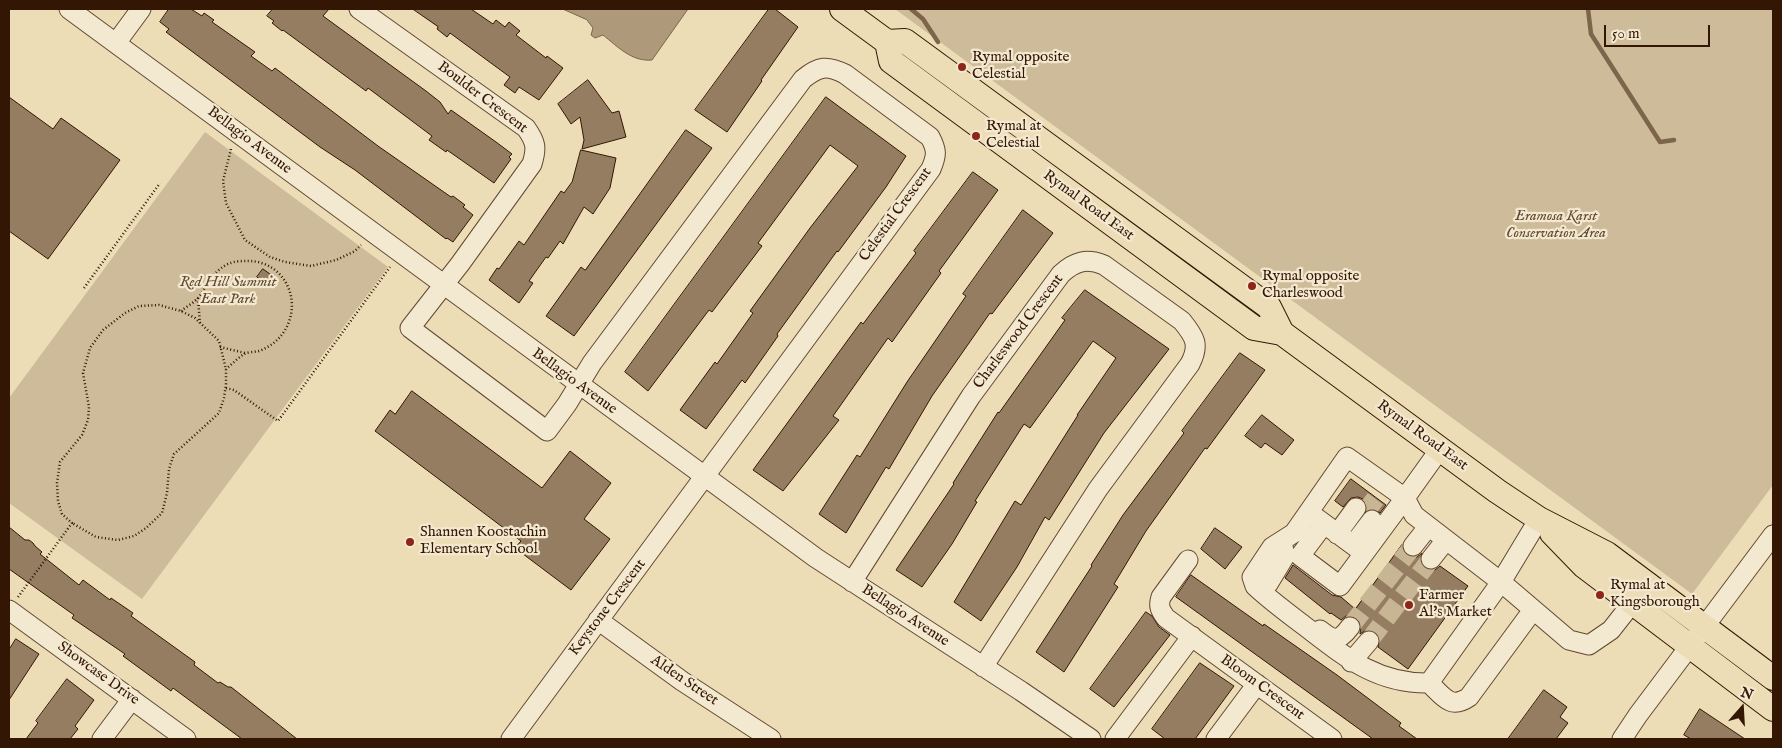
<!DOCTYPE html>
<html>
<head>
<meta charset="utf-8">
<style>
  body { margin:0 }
  #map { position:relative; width:1782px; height:748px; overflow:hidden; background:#edddb7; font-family:"IM FELL English",serif }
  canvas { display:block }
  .frame { position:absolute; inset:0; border:10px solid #341604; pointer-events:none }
  .north { position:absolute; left:1717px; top:683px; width:50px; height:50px; -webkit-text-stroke:4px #f3e9d0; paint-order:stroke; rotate:19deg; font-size:14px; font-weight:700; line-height:20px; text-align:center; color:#341604 }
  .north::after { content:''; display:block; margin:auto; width:18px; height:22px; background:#341604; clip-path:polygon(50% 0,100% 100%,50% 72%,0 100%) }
  .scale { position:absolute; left:1604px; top:25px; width:106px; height:22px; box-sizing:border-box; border:2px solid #341604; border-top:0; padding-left:6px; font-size:15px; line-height:18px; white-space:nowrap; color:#341604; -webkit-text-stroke:4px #f3e9d0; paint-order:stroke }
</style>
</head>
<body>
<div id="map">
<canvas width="1782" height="748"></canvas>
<div class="frame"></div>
<div class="north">N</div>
<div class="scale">50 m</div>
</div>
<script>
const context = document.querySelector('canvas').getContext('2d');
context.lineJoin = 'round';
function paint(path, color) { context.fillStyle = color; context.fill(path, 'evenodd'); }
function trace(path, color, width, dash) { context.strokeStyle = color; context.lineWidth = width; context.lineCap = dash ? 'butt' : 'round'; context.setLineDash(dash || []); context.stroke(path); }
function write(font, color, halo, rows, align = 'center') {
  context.font = font + ' "IM FELL English",serif'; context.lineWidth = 4.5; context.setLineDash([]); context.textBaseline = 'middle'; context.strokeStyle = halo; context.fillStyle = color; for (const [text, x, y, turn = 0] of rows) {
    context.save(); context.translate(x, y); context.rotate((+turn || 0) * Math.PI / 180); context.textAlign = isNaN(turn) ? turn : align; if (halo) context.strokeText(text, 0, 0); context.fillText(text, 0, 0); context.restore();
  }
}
paint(new Path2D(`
  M895 9H1773V485L1692 594Z
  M205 132 388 267 142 599 9 503V398Z`), '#cebb99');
const water = new Path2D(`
  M563 9H688L652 60C632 62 618 47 603 35L595 38 591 35 593 28 587 20Z`);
paint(water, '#ae997a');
trace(water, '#7d654b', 1);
trace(new Path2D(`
  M911 9 923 19 938 42
  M1588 9 1591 34 1660 142 1674 140`), '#7d654b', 4.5);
const building = new Path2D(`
  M169 9H191L202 16 204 13 214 20 212 22 255 52 251 56 272 71 275 68 378 146 451 197 453 196 465 205 463 207 473 215 453 242 447 238 446 239 355 170 320 147 166 32 169 29 160 22Z
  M273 9H329L323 16 426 91 440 102 448 114 451 110 496 142 512 154 509 157 511 159 494 183 447 150 446 152 429 140 432 136 368 88 366 91 283 30 282 31 272 23 274 21 267 16Z
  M413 9H471L493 24 496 20 505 27 509 22 520 31 516 35 546 58 547 56 563 68 539 100 519 87 515 93 504 85 510 77 450 33 447 37 437 29 438 27Z
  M769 9H775L798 27 761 80 762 81 727 132 695 110Z
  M588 80 612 113 619 111 626 137 582 149 584 140 580 117 571 124 558 104Z
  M9 97 53 129 61 118 120 160 48 259 9 231Z
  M826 97 906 156 886 187 838 252 837 251 777 334 778 336 745 383 742 380 706 429 680 410 715 362 717 364 753 313 750 311 810 228 858 166 830 145 758 243 762 246 712 312 709 310 648 391 625 372Z
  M686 130 712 148 574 336 546 316 581 267 585 270Z
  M581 150 616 158 610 188 593 214 584 207 563 244 560 241 548 258 546 257 529 281 533 283 519 303 489 280 497 268 499 269 519 241 524 245 561 191 564 193 572 182Z
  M973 172 998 190 939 271 941 273 892 342 888 338 833 416 839 420 783 491 753 470 861 322 863 324 916 253 914 251Z
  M1023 210 1053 233 992 314 990 313 932 396 889 469 886 467 846 533 819 514 857 455 860 457 907 382 966 296 963 294Z
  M263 269 274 277 267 286 257 277Z
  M1085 290 1169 349 1104 433 1049 520 1045 517 1017 567 981 621 954 602 1015 501 1021 505 1078 415H1077L1116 358 1093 341 1030 428 1024 424 975 501 977 502 952 544 922 587 896 570 954 484 953 483 998 412 999 413 1065 320 1062 318Z
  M1240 353 1265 370 1207 449 1205 448 1146 531 1114 584 1118 587 1064 672 1036 652 1092 566 1091 565 1123 515 1184 433 1182 431Z
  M412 391 542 488 570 451 611 483 584 519 610 539 571 590 515 548 521 541 375 431 390 410 395 414Z
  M1262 415 1294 440 1282 455 1265 443 1261 448 1245 436Z
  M1351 479 1386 505 1380 513 1374 509 1367 510 1366 503 1363 499 1358 497 1351 498 1343 507 1335 501Z
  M9 527 25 540H29L33 543 35 546 42 552 40 554 79 585 83 580 110 600 111 598 133 613 131 616 195 662 194 665 218 683 220 682 228 687H231L297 739H242L173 688 171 691 123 656 125 654 72 618 74 615 9 569Z
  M1215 528 1242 547 1225 569 1201 549Z
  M1402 545 1406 554 1411 557H1417L1422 553 1420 563 1424 568 1429 570H1435L1440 566 1468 586 1408 669 1378 647 1380 638 1376 632 1371 630H1366L1360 634 1361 623 1357 618 1352 616H1346L1341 620 1331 613 1330 614 1285 578 1293 565 1332 595 1341 597 1355 609Z
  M1191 575 1263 626 1264 624 1337 675 1401 723 1399 726 1417 739H1373L1176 597Z
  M1146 612 1152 616 1159 627 1170 635 1114 707 1090 689Z
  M16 639 39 654 9 700V650Z
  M1200 663 1234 686 1195 739H1165L1152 729Z
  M67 679 94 700 75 726 78 729 70 739H26L38 723 36 721Z
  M1544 690 1567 707 1560 717 1568 723 1556 739H1508Z
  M1700 709 1745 739H1691L1684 735Z`);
paint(building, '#947d61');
trace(building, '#341604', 1);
trace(new Path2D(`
  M1364 514 1376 498
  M1350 627 1413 546
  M1369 641 1431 559`), '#c8b593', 19, [19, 9]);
const minor = new Path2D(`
  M69 9 816 558 1021 691 1091 739
  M359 9 526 128C536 142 537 148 532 164L460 264 410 328 547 431 567 404 592 363 803 79C819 66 827 65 845 74L930 137C937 150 937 155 931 169L511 739
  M116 43 141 9
  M1440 449 1405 498 1414 515 1501 582 1539 519
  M1315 517 1364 553
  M1324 524 1300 556 1340 586 1405 498 1347 457 1294 533 1272 547 1252 577 1255 586C1271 601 1289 614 1306 627 1345 657 1377 684 1429 683 1443 696 1450 710 1469 697L1533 610
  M1337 534 1356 508
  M1353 545 1372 520
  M1413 546 1428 527
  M1431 559 1446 540
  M1188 560 1161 597C1158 606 1160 610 1166 618L1332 739
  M852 582 971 396 1061 274C1075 261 1087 258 1104 265L1182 321C1195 337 1200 345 1190 364L1098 489 983 667
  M1268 584 1285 556 1283 546
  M9 610 186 739
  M598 620 682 681 771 739
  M1320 630C1334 641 1339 642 1350 627
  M1351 662 1369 641
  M1429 683 1501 582 1569 640 1589 645 1611 630 1633 602
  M102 739 132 699
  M1115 739 1192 636
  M1216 739 1257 684
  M1622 739 1638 715 1773 535`);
const major = new Path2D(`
  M842 9 887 42 905 41 1269 307 1282 333
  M887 42 891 61 1254 328 1282 333 1497 491 1539 519 1607 554 1773 678
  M1552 533 1584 566 1773 709`);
trace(minor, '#624831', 21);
trace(major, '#341604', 26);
trace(new Path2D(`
  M231 149 223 181 226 203 245 240 270 257 285 262 311 266 336 260 355 251 361 245
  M84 288 160 183
  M198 298 200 324
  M181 311C186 307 195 302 199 297 208 284 212 273 226 265 233 261 241 261 248 261 284 261 303 300 285 330 279 340 270 347 259 351 254 352 248 352 244 354 238 358 232 364 226 369
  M220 347 245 353
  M226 388 234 390 278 421 390 267
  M18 597 72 523 62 514 58 501 57 483 60 462 82 435 88 420 89 407 83 373 90 348 103 330 125 313 139 306 159 305 181 311 195 318 219 341 226 369V384L224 398 219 413 174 454 169 469 167 493 162 513 146 528 134 536 118 540 96 537 72 523`), '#341604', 2.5, [1, 2.5]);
trace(minor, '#f3e9d0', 19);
trace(major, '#edddb7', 24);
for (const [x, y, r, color] of [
  [962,67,5,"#8f2418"],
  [976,136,5,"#8f2418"],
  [1252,286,5,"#8f2418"],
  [410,542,5,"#8f2418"],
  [1600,595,5,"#8f2418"],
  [1409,605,5,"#8f2418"]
]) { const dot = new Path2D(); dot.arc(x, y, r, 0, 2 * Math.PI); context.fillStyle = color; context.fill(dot); trace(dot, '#f3e9d0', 2); }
write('15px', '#341604', '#f3e9d0', [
  ["Rymal opposite",972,58],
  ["Celestial",972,75],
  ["Rymal at",986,127],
  ["Celestial",986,144],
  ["Rymal opposite",1262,277],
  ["Charleswood",1262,294],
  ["Shannen Koostachin",420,533],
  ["Elementary School",420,550],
  ["Rymal at",1610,586],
  ["Kingsborough",1610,603],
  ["Farmer",1419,596],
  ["Al's Market",1419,613]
], 'left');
write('15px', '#341604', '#f3e9d0', [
  ["Boulder Crescent",482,98,37],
  ["Bellagio Avenue",249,141,37],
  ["Rymal Road East",1088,206,36],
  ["Celestial Crescent",896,215,-54],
  ["Charleswood Crescent",1019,332,-53],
  ["Bellagio Avenue",574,382,36],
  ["Rymal Road East",1422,436,36],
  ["Keystone Crescent",608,608,-53],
  ["Bellagio Avenue",905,616,33],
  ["Showcase Drive",98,674,36],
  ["Alden Street",684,681,34],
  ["Bloom Crescent",1262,688,36]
]);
write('italic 15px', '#624831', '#f3e9d0', [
  ["Eramosa Karst",1556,217],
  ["Conservation Area",1556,234],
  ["Red Hill Summit",228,283],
  ["East Park",228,300]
]);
</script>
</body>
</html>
